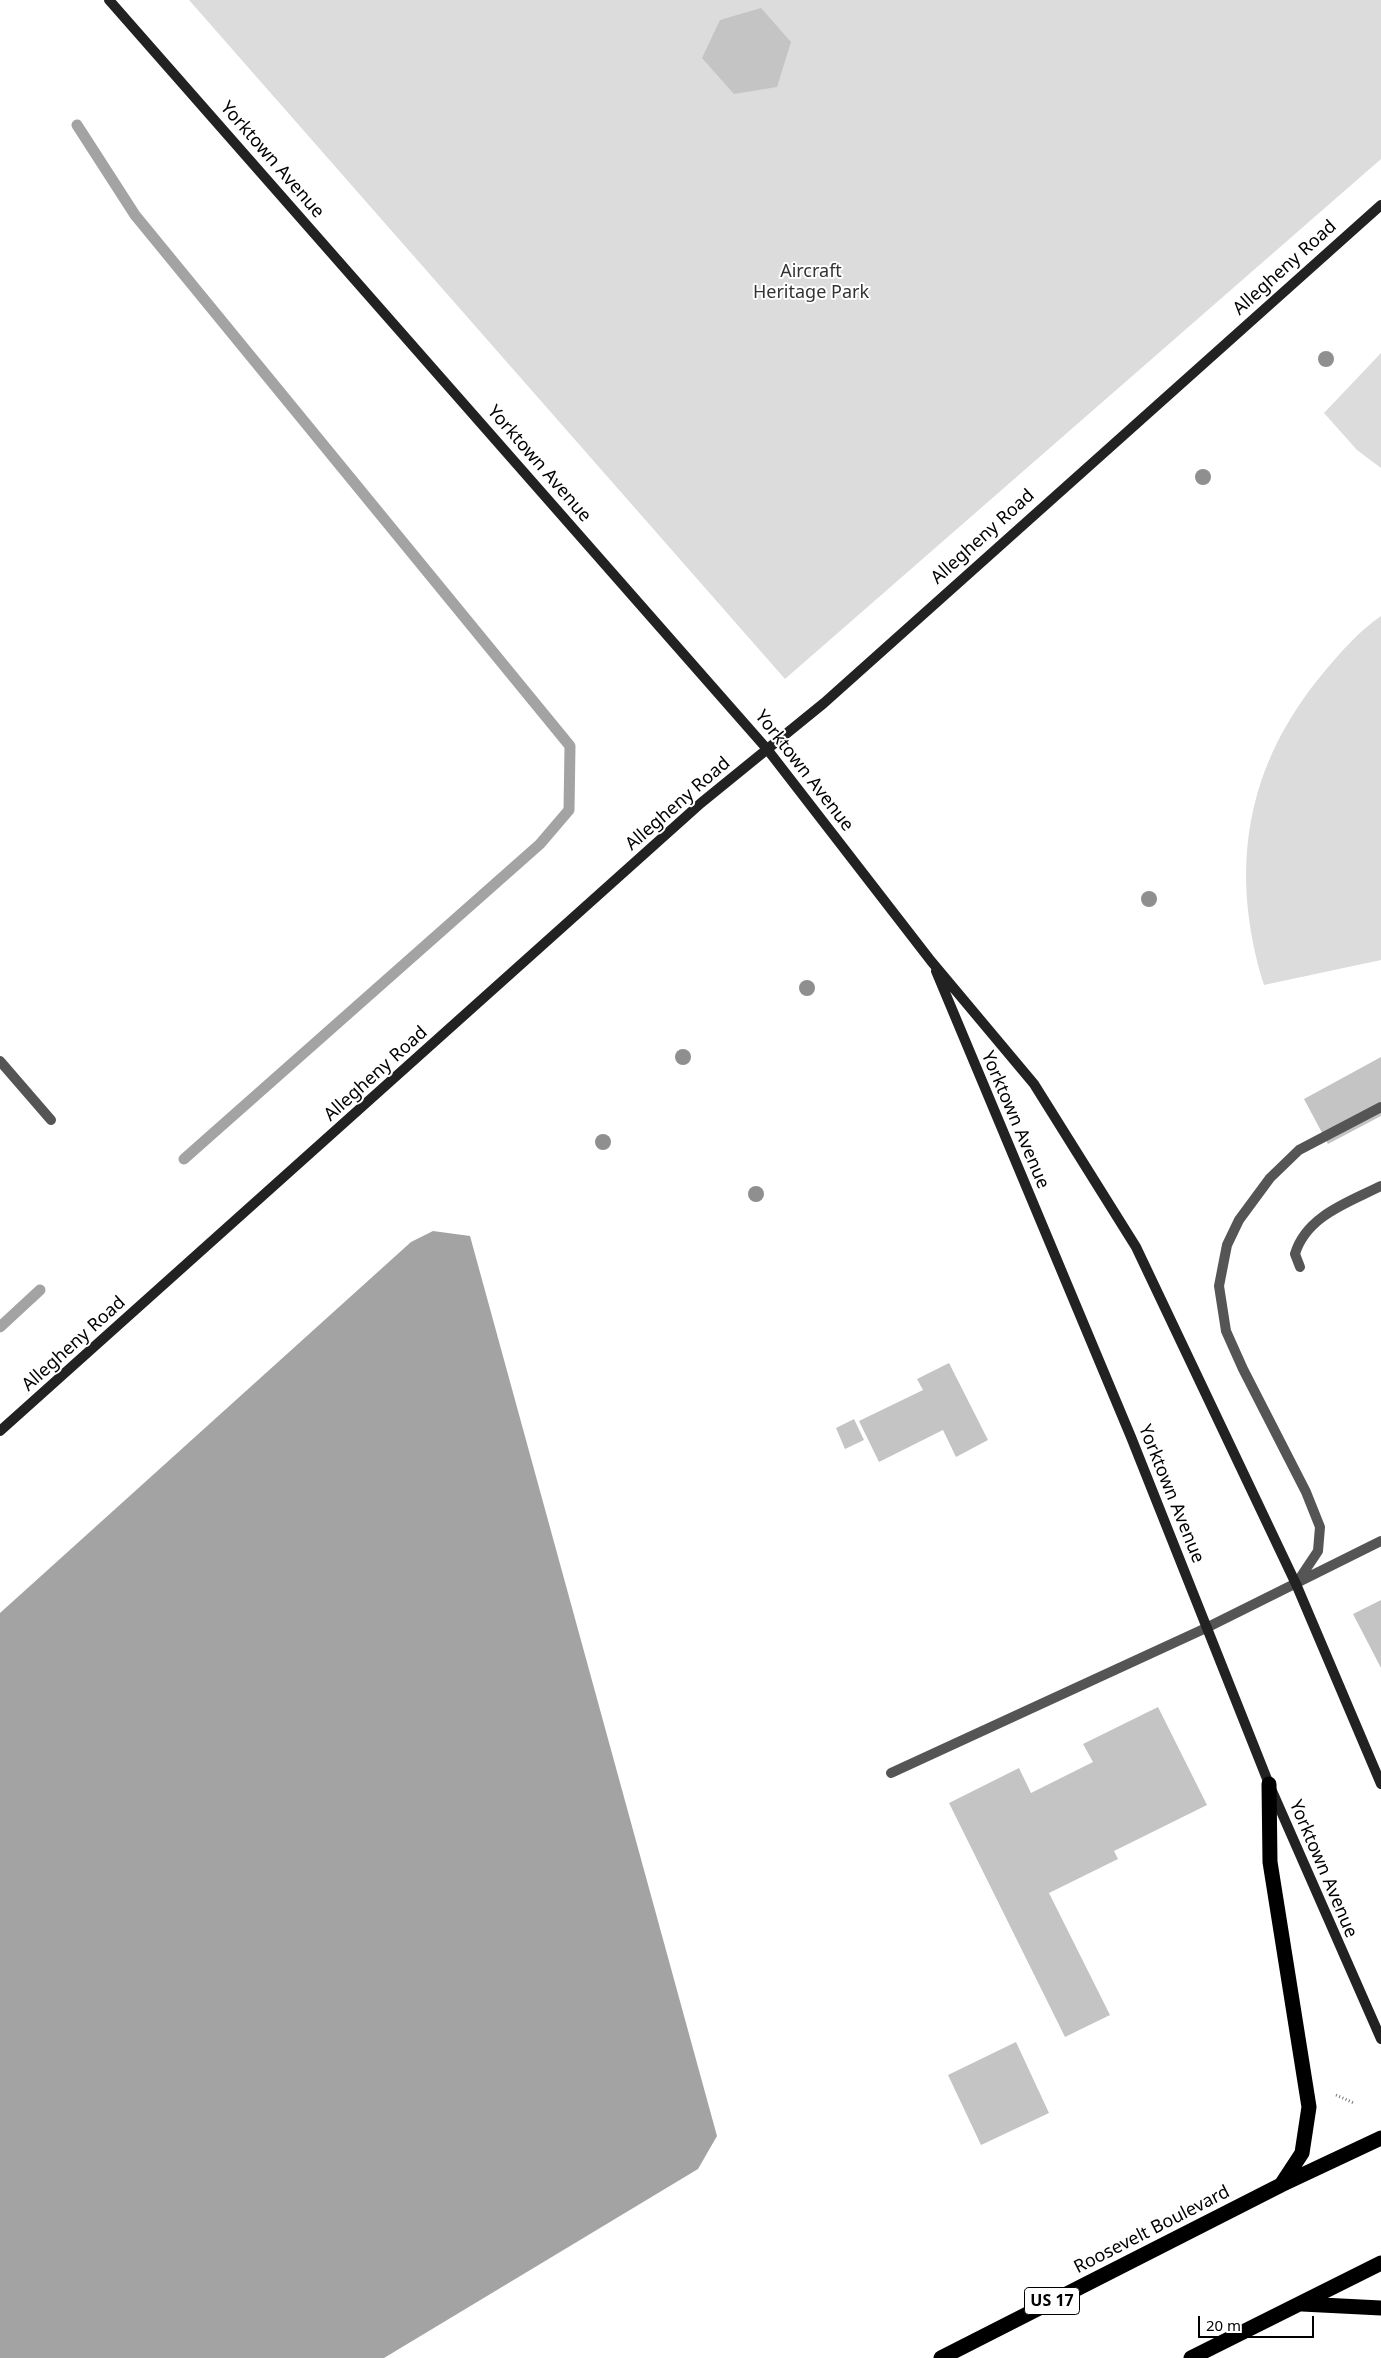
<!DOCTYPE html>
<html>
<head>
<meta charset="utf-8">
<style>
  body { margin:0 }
  #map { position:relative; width:1381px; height:2358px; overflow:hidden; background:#fff; font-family:"Noto Sans",sans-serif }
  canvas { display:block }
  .scale { position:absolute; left:1198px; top:2316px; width:116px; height:22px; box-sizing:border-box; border:2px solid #000; border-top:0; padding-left:6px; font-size:15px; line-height:18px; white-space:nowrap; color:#000; -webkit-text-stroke:4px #fff; paint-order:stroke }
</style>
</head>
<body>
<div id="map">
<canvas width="1381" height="2358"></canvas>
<div class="scale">20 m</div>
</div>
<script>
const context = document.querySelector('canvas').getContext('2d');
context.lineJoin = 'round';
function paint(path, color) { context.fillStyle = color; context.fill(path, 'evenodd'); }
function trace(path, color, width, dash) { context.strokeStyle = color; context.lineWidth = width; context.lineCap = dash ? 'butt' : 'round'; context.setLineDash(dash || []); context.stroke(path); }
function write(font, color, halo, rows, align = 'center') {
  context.font = font + ' "Noto Sans",sans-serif'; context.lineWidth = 4; context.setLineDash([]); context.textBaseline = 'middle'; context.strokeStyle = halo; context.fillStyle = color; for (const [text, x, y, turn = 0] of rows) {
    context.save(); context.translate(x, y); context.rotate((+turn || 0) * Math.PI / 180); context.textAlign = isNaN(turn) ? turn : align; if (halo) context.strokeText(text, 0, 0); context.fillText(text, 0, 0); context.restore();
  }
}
paint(new Path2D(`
  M189 0H1381V159L785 679Z
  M1381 353V468L1357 450 1324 413Z
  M1381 616V960L1264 985C1228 869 1246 765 1324 672 1340 653 1360 630 1381 616Z`), '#dcdcdc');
paint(new Path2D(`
  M433 1231 470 1236 717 2136 698 2169 384 2358H0V1613L411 1242Z`), '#a3a3a3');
trace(new Path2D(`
  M77 125 135 215 570 746 569 810 540 844 184 1159
  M0 1327 40 1290`), '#a3a3a3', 11);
paint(new Path2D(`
  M761 8 791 42 777 87 734 94 702 58 720 20Z
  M1381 1057V1116L1328 1144 1304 1099Z
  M949 1363 988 1440 956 1457 943 1430 879 1462 859 1421 923 1390 917 1379Z
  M854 1419 864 1440 845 1449 836 1428Z
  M1381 1600V1668L1353 1614Z
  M1158 1707 1207 1805 1114 1851 1118 1859 1049 1893 1110 2015 1065 2037 949 1803 1019 1768 1031 1793 1093 1762 1083 1744Z
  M1016 2042 1049 2113 981 2145 948 2075Z`), '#c4c4c4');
trace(new Path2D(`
  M1336 2095 1354 2103`), '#777', 3, [1, 2.5]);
trace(new Path2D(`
  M0 1061 51 1120
  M1300 1267 1295 1254C1306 1216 1349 1202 1381 1186
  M1296 1584 1318 1551 1320 1527 1306 1492 1243 1369 1226 1331 1219 1286 1227 1245 1239 1220 1270 1178 1299 1150 1381 1107
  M891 1773 1206 1628 1381 1541`), '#555', 10);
trace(new Path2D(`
  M109 0 767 749 931 961 1034 1084 1136 1247 1296 1584 1381 1784
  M936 971 1131 1437 1269 1784 1381 2039
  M0 1431 701 803 824 703 1381 205`), '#222', 10);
trace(new Path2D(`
  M1269 1784 1270 1862 1309 2107 1302 2153 1281 2185
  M1302 2304 1381 2308
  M941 2358 1281 2185 1381 2138
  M1191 2358 1381 2263`), '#000', 15);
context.fillStyle = '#8f8f8f';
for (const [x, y] of [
  [1326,359],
  [1203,477],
  [1149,899],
  [807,988],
  [683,1057],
  [603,1142],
  [756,1194]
]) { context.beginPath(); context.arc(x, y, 8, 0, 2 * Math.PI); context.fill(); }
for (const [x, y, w] of [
  [1052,2301,55]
]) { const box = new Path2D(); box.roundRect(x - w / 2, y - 13.5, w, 27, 4); context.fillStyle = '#fff'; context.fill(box); trace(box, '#000', 1); }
write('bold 16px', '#000', null, [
  ["US 17",1052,2301]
]);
write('18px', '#000', '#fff', [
  ["Yorktown Avenue",272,160,49],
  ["Allegheny Road",1285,268,-42],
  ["Yorktown Avenue",539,464,49],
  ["Allegheny Road",983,537,-42],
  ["Yorktown Avenue",804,771,52],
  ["Allegheny Road",678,804,-41],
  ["Allegheny Road",376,1074,-42],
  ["Yorktown Avenue",1015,1120,67],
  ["Allegheny Road",74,1344,-42],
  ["Yorktown Avenue",1171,1494,68],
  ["Yorktown Avenue",1323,1869,67],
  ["Roosevelt Boulevard",1152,2230,-27]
]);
write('18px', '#333', '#fff', [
  ["Aircraft",811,272],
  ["Heritage Park",811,293]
]);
</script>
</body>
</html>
